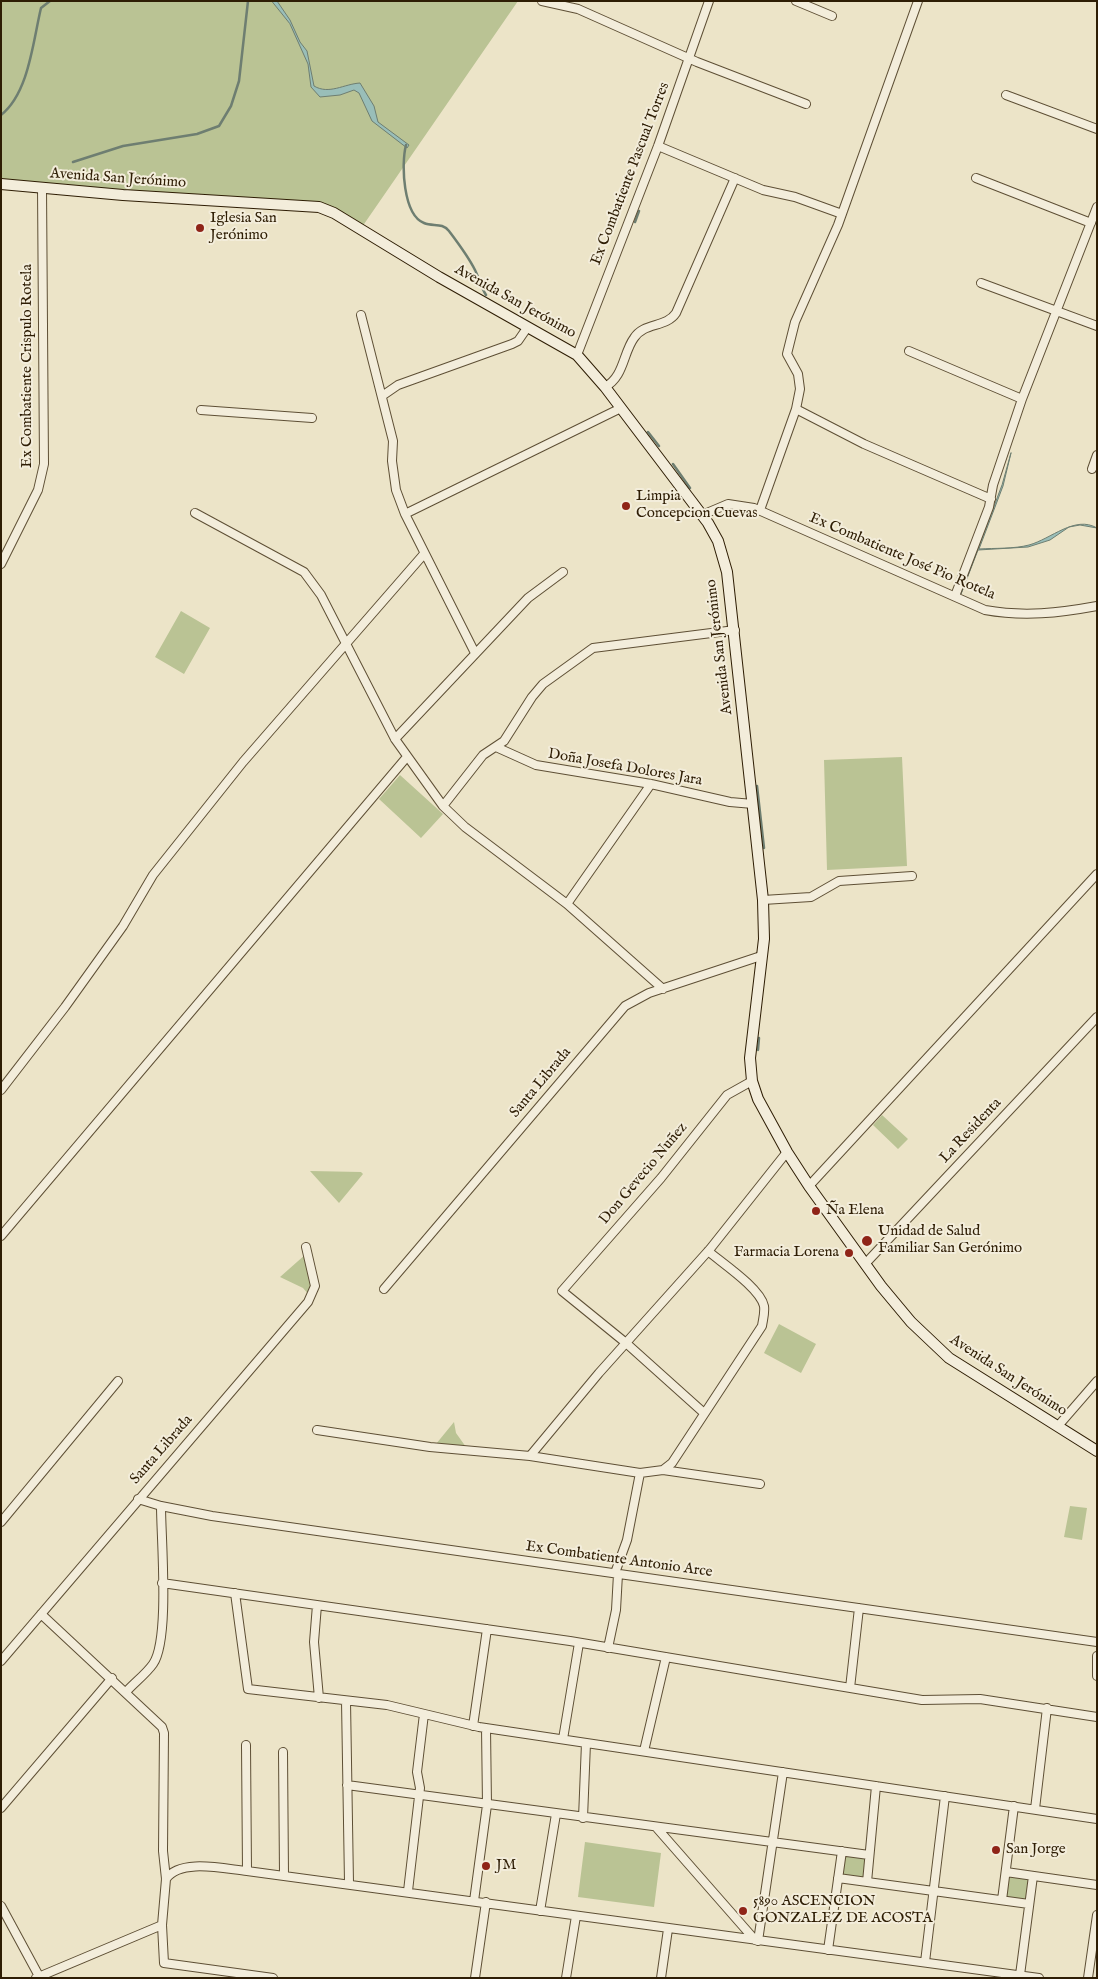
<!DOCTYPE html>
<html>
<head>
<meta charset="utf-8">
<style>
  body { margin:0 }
  #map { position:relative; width:1098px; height:1979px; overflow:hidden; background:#ece4c8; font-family:"IM FELL English",serif }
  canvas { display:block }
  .frame { position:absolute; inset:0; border:2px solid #2e1d04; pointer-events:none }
</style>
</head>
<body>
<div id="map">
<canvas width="1098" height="1979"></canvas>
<div class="frame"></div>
</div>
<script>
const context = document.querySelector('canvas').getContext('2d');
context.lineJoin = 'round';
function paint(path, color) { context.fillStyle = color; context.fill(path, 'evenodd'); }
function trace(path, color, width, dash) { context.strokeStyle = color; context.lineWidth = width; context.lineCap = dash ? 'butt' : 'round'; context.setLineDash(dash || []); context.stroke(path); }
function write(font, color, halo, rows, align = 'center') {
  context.font = font + ' "IM FELL English",serif'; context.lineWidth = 4; context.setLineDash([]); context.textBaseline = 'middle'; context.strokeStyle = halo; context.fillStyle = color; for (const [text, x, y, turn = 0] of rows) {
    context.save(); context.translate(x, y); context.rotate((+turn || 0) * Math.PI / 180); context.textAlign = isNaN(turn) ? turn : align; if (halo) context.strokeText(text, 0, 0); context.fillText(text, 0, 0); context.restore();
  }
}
paint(new Path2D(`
  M1 1H518L362 227 334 210 1 180Z
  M181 611 210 628 184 674 155 657Z
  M902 757 907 866 827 870 824 760Z
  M400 775 443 814 421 838 379 799Z
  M882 1115 908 1139 898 1149 873 1125Z
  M310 1171 361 1172 363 1174 339 1203Z
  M306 1254 313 1284 309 1295 303 1288 280 1277Z
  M779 1324 816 1344 801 1373 764 1353Z
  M454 1422 456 1433 466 1447 436 1444Z
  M1070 1506 1087 1508 1082 1540 1064 1537Z
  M585 1842 661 1853 654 1907 578 1897Z
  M844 1856 866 1859 863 1877 842 1874Z
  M1009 1876 1029 1879 1026 1900 1006 1897Z`), '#bac394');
const water = new Path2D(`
  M272 1H277L290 20 300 42 307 51 314 86C329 95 344 84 360 83L374 106 378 122 409 145 407 148 372 121 359 93 354 90 340 95 320 97 311 87 308 64 290 24Z
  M1011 453 1003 486 979 549C995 548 1014 549 1029 545 1051 539 1075 515 1097 528L1080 525 1069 527 1050 540 1028 547 978 550 961 594 1002 485Z`);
paint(water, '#99beb9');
trace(water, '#6e7e71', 1);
trace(new Path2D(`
  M1 115C29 93 33 41 41 8L50 1
  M406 145C401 164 403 215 424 223 433 227 442 222 449 231 458 243 468 256 475 270 479 278 481 287 486 295
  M73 162 123 146 197 134 219 126 231 106 239 81 248 1
  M635 222 639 211
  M648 432 659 446
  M673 464 690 488
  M757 786 764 848
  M758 1050 759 1038`), '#6e7e71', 2.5);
const street = new Path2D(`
  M542 1 578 9 697 62 806 104
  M796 1 832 16
  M1006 95 1097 129
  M658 146 763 190 795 197 842 214
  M976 178 1091 223
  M981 283 1097 326
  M361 315 393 441 392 461 396 490 405 514 475 653
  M909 351 1022 399
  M577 355 658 146 709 1
  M605 387C624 377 623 353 634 338 644 322 666 328 676 313L735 178
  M382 396 398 385 512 344 518 341 527 328
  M796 409 864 444 991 499
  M201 410 312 418
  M1092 469 1097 455
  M760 510 796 409 800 389 798 374 787 354 795 322 838 225 918 1
  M195 513 304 572 321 595 395 739 443 806 465 827 567 904 663 989
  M405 514 621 408
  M702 515 728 504 754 508 985 610C1024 617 1059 613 1097 606
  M1 564 38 490 44 464 42 188
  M955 596 989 507 993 485 1022 399 1097 207
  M395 739 528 598 563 572
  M496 747 536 765 651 784 730 802 753 804
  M443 806 483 755 504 741 532 697 543 684 593 648 735 630
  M763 900 811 897 839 881 912 876
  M567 904 651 784
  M1 1090 65 1007 123 926 153 875 243 762 424 554
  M809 1186 1097 874
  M1 1236 406 758
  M865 1264 1097 1017
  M384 1289 625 1006 649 993 761 956
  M704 1413 626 1343 562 1291 661 1178 727 1095 752 1081
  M1058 1426 1097 1381
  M317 1430 430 1447 530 1456 640 1473 663 1470 760 1484
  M530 1456 599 1373 710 1249 787 1152
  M663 1470 672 1463 762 1326C763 1319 765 1313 764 1306 760 1288 722 1263 708 1251
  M138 1499 161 1506 212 1516 1097 1642
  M1 1522 118 1381
  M615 1573 627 1540 640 1473
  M162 1583 570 1641 922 1700 980 1699 1097 1717
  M235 1593 248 1689 387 1705 479 1727 1097 1819
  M317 1605 314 1642 319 1698
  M41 1614 162 1727 164 1733 163 1851 166 1879 162 1925 164 1963 273 1978
  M608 1648 616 1610 618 1574
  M1097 1656V1676
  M1 1661 308 1302 315 1286 306 1247
  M850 1688 859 1608
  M126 1692C134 1683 146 1674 153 1664 170 1640 161 1539 161 1506
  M346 1701 349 1883
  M473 1726 487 1629
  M563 1739 579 1643
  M246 1745 247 1871
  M644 1751 666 1657
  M283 1752 284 1875
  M347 1785 869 1855
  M1 1808 112 1678
  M1035 1809 1047 1708
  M583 1818 586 1743
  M656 1827 755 1940
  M1006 1872 1097 1885
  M838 1878 1029 1904
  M166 1879C180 1858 225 1869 247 1871L1039 1978
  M867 1882 876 1786
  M408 1891 420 1788 417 1772 424 1714
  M1002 1900 1014 1806
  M474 1901 487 1805 486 1728
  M1 1906 40 1978
  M540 1911 556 1814
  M758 1941 783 1772
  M828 1950 842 1851
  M925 1962 945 1796
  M1020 1975 1033 1876
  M36 1978 162 1925
  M475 1978 486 1902
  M566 1978 576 1916
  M661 1978 668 1929
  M1088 1978 1097 1915`);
const secondary = new Path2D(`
  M1 184 123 195 319 207 334 213 439 277 577 355 605 387 708 523 718 541 727 572 763 900 764 939 750 1058 752 1081 758 1099 787 1152 809 1186 881 1286 911 1322 949 1358 1097 1451`);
trace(street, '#5e4f35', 10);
trace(secondary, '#2e1d04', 12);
trace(street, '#f3eddb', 8);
trace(secondary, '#f3eddb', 10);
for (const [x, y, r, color] of [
  [200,228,5,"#8f2418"],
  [626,506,5,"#8f2418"],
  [816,1211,5,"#8f2418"],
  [867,1241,6,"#8f2418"],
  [849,1253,5,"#8f2418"],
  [996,1850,5,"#8f2418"],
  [486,1866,5,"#8f2418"],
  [743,1911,5,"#8f2418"]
]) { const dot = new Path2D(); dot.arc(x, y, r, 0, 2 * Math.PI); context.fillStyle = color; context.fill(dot); trace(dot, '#f3eddb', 2); }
write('15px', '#2e1d04', '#f3eddb', [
  ["Ex Combatiente Pascual Torres",631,174,-69],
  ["Avenida San Jerónimo",118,179,4],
  ["Avenida San Jerónimo",515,302,29],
  ["Ex Combatiente Crispulo Rotela",28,366,-90],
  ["Ex Combatiente José Pio Rotela",902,557,23],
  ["Avenida San Jerónimo",720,647,-97],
  ["Doña Josefa Dolores Jara",625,768,10],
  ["Santa Librada",541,1083,-50],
  ["La Residenta",971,1131,-47],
  ["Don Gevecio Nuñez",644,1174,-50],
  ["Avenida San Jerónimo",1008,1376,33],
  ["Santa Librada",162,1450,-49],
  ["Ex Combatiente Antonio Arce",619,1560,8]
]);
write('15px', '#2e1d04', '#f3eddb', [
  ["Iglesia San",210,219],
  ["Jerónimo",210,236],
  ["Limpia",636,497],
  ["Concepcion Cuevas",636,514],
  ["Ña Elena",826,1211],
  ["Unidad de Salud",878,1232],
  ["Familiar San Gerónimo",878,1249],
  ["Farmacia Lorena",839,1253,"right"],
  ["San Jorge",1006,1850],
  ["JM",496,1866],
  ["5890 ASCENCION",753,1902],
  ["GONZALEZ DE ACOSTA",753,1919]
], 'left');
</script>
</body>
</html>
